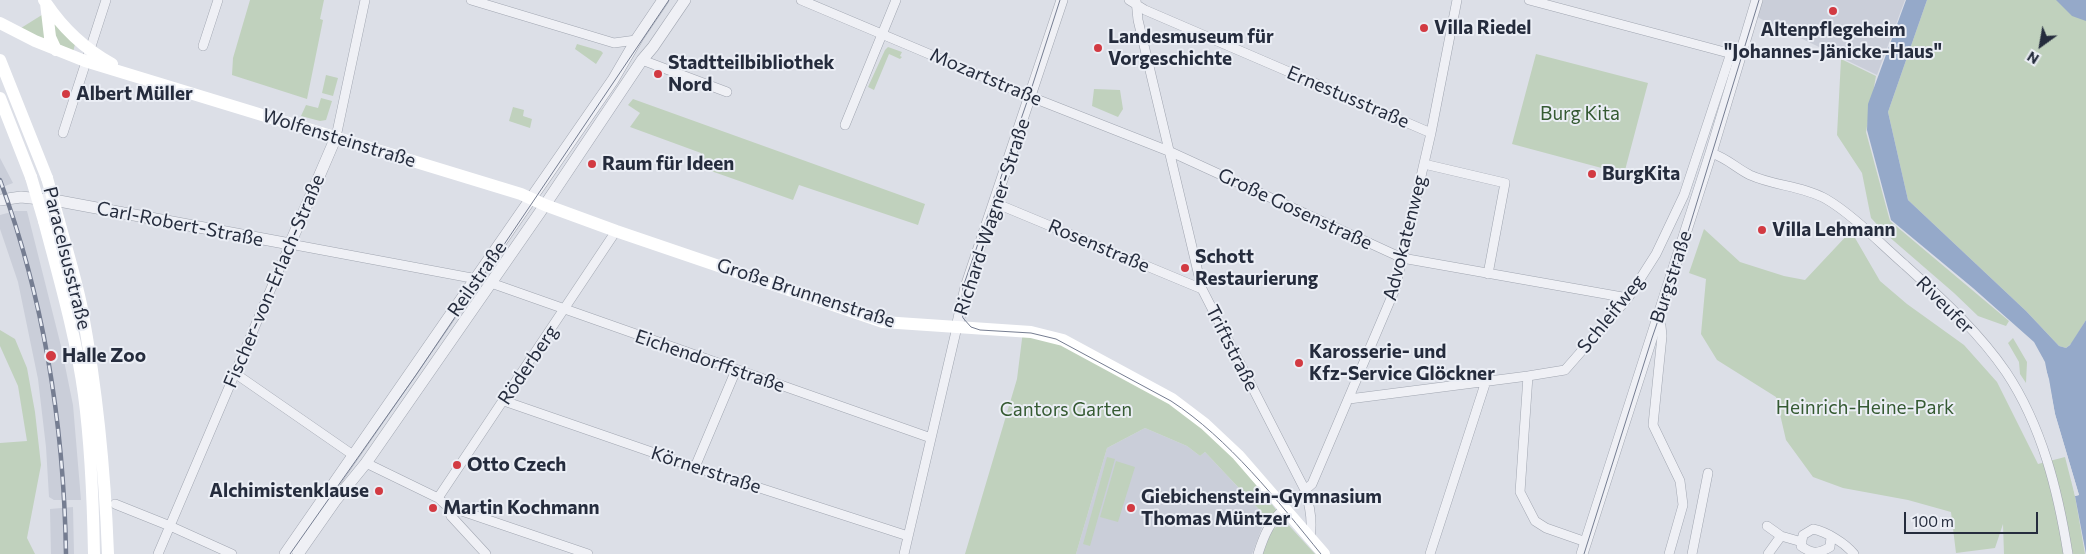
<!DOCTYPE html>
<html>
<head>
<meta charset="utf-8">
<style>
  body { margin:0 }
  #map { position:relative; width:2086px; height:554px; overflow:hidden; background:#dcdfe7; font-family:Commissioner,sans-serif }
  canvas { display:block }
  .north { position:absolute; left:2016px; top:20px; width:50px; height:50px; -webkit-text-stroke:4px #ebeef5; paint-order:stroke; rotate:212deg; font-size:14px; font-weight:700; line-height:20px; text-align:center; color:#252c3d }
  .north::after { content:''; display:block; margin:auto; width:18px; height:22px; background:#252c3d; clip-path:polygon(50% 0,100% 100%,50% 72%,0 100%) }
  .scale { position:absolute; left:1904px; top:512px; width:134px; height:22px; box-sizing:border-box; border:2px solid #252c3d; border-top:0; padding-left:6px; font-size:15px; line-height:18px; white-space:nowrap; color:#252c3d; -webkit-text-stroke:4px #ebeef5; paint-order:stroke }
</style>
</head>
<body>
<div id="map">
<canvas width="2086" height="554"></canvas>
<div class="north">N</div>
<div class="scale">100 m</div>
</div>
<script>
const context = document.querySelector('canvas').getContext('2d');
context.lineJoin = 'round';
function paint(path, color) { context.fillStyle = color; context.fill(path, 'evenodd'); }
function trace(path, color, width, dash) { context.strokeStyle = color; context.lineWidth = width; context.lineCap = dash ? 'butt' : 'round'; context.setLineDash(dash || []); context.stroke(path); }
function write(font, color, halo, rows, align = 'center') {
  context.font = font + ' Commissioner,sans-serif'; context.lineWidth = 4; context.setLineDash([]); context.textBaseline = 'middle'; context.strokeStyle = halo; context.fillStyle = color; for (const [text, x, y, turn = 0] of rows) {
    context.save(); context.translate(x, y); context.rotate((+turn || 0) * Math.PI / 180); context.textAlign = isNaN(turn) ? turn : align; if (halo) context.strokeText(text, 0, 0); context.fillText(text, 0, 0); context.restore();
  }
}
paint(new Path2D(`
  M1763 0H1905L1877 75 1757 17Z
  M0 158 13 183 0 188Z
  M15 211H27L61 346 73 405 81 500H54L49 497 46 447 38 379 18 282 0 229V215Z
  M1145 428 1187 446 1200 456 1205 452 1266 517 1252 554H1076L1107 448Z
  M73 507 74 554H51L50 509Z`), '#caced9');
paint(new Path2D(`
  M250 0H324L320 19 323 20 307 99 232 75 233 58Z
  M1927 0H2086V320L2072 343 2066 348 2059 346 2026 311 1908 200 1888 112Z
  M45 13 48 42 21 28Z
  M53 18 75 44 73 52C53 45 56 36 53 18Z
  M577 44 601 51 603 53 596 64 575 49Z
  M888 47 902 52 900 56 902 57 900 59 889 54 874 90 868 87 885 50Z
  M1536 54 1648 83 1624 174 1512 144Z
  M1841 59 1876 76 1866 132 1890 221 2009 321 2006 326 1978 316 1954 293 1887 235 1871 218 1862 173 1837 135Z
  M326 75 338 78 333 96 322 93Z
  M1094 89 1120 90 1123 109 1118 117 1092 106Z
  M321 98 332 101 326 120 320 121 301 116 306 105 318 108Z
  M633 99 925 204 918 225 799 185 793 200 697 166 701 153 630 127 640 113 628 105Z
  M513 107 524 110 523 116 532 119 530 128 509 121Z
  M1704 229 1740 262 1784 276 1805 280 1851 231 1880 281 1907 304 1964 345 1997 382 2038 464 2065 457 2075 496 2085 554H2004L2003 524 1995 548 1956 553 1951 512 1908 500 1843 488 1813 477 1786 440 1776 397 1717 360 1701 334 1706 279 1689 273Z
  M0 330 15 339 27 368 35 412 41 465 27 538 35 554H0V443L27 441 18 386 0 346Z
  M1023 331 1055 340 1170 401 1221 441 1278 512 1270 521 1205 452 1200 456 1187 446 1145 428 1107 448 1076 554H965L1017 379Z
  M2013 338 2027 362 2026 383 2020 374 2019 362 2008 343Z
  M1107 457 1115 459 1090 546 1083 544Z
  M1116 461 1135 467 1118 522 1100 517Z
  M1284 520 1315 554H1261L1267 535Z`), '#c0d1bd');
paint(new Path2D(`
  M1906 0H1927L1888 112 1908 200 2026 311 2059 346 2066 348 2070 345 2086 320V554L2075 496 2079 495 2055 414 2045 362 2034 342 1973 288 1891 220 1867 130 1868 104Z
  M2056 0H2086V21L2072 16Z`), '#95a9c9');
paint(new Path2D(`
  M2042 357 2049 379 2055 414 2079 495 2075 496 2068 462 2053 415 2047 379 2040 358Z`), '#dcdfe7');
const minor = new Path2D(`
  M471 0 614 43 636 40
  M801 0 1031 97 1171 152 1402 258 1628 298
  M1129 0 1145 10 1431 133
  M1136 0 1138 20 1202 289 1305 490C1310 506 1313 521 1310 537
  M1529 0 1736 55
  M203 46 218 0
  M642 60 727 92
  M845 125 896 0
  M63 133 106 0
  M336 137 365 0
  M1711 153C1727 158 1736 168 1750 175 1774 186 1803 186 1826 199 1852 214 1882 245 1905 265 1941 298 1978 331 2006 372 2042 426 2058 491 2068 554
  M1424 164 1505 183 1488 274
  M995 203 1202 289
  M491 283 931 438
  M1656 322 1661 326 1662 336 1653 425 1680 481 1683 505 1669 554
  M236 374 353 455
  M1528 376 1520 492 1535 521 1546 528 1586 542
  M1349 399 1528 376 1565 370 1628 298 1656 254 1684 195 1731 53
  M504 401 695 467 908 536
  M366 463 438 498 447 506 588 554
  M695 467 736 370
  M1305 490 1312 484 1395 289 1431 133 1457 0
  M438 498 616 231
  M115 504 170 526 232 554
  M447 506 451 516 486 554
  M1767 526 1781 536 1802 542
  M1831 537 1830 547C1818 554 1812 554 1801 546L1803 535 1813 529C1827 532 1845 543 1854 554
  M158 554 290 244 477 279
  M904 554 957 327
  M1258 554C1264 535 1270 521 1285 508
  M1430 554 1486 381
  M1692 554 1708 473
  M1768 554 1781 536`);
const tertiary = new Path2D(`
  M0 200 21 197 59 201 290 244 336 137
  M957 327 966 287 1062 0
  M285 554 613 80 638 37 663 0
  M298 554 335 501 366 463 545 205 642 60 653 47 685 0
  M1582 554 1711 153 1757 0`);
trace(minor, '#a1a6b1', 10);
trace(tertiary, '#a1a6b1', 12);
trace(minor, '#eff0f5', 9);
trace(tertiary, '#eff0f5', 11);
trace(new Path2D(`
  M44 0C62 28 83 48 112 64
  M46 3 50 37 56 50
  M0 23 35 41 85 61 521 194 545 205 616 231 883 322 1031 332 1063 340 1172 399 1205 424 1238 455 1324 554
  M0 60 47 178
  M0 98 31 177
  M44 221C59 278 76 336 84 395 91 447 93 501 94 554
  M59 221C67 250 76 279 82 309 97 390 105 471 108 554`), '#fff', 12);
trace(new Path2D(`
  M1060 0 1029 96 963 287 961 309 963 318 971 327 980 330 1031 333 1056 339 1171 401C1228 438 1278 501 1321 554
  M290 554 416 375 669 0
  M1584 554 1652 338 1682 251 1759 0`), '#757d91', 1);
const rail = new Path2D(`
  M0 180C44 299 64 428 66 554`);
trace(rail, '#757d91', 4.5);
trace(rail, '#ebeef5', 2.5, [8]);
trace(new Path2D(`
  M31 177 44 221
  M47 178 59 221`), '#fff', 12);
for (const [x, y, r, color] of [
  [1833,11,5,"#d23a42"],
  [1424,28,5,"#d23a42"],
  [1098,48,5,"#d23a42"],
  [658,74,5,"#d23a42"],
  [66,94,5,"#d23a42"],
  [592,164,5,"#d23a42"],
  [1592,174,5,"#d23a42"],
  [1762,230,5,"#d23a42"],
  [1185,268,5,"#d23a42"],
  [51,356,6,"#d23a42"],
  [1299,363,5,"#d23a42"],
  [457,465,5,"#d23a42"],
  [379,491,5,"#d23a42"],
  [433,508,5,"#d23a42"],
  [1131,508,5,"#d23a42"]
]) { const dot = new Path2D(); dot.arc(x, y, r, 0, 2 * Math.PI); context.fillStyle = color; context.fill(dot); trace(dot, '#ebeef5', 2); }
write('bold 19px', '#252c3d', '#ebeef5', [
  ["Villa Riedel",1434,28],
  ["Altenpflegeheim",1833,30,"center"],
  ["\"Johannes-Jänicke-Haus\"",1833,52,"center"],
  ["Landesmuseum für",1108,37],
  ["Vorgeschichte",1108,59],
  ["Stadtteilbibliothek",668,63],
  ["Nord",668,85],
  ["Albert Müller",76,94],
  ["Raum für Ideen",602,164],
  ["BurgKita",1602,174],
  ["Villa Lehmann",1772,230],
  ["Schott",1195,257],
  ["Restaurierung",1195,279],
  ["Karosserie- und",1309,352],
  ["Kfz-Service Glöckner",1309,374],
  ["Halle Zoo",62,356],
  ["Otto Czech",467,465],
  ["Alchimistenklause",369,491,"right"],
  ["Giebichenstein-Gymnasium",1141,497],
  ["Thomas Müntzer",1141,519],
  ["Martin Kochmann",443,508]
], 'left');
write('19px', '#252c3d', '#ebeef5', [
  ["Mozartstraße",986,77,23],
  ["Ernestusstraße",1348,97,23],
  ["Wolfensteinstraße",339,138,17],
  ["Große Gosenstraße",1295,209,25],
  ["Richard-Wagner-Straße",992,217,-72],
  ["Carl-Robert-Straße",180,224,11],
  ["Advokatenweg",1405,238,-76],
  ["Rosenstraße",1099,246,23],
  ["Paracelsusstraße",67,258,76],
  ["Burgstraße",1671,277,-72],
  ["Reilstraße",477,279,-55],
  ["Fischer-von-Erlach-Straße",274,281,-67],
  ["Große Brunnenstraße",806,293,18],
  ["Riveufer",1945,305,45],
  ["Schleifweg",1611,314,-51],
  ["Triftstraße",1232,348,63],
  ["Eichendorffstraße",710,361,19],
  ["Röderberg",528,365,-56],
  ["Körnerstraße",706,470,18]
]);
write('19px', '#355a32', '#ebeef5', [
  ["Burg Kita",1580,114],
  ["Heinrich-Heine-Park",1865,408],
  ["Cantors Garten",1066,410]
]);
</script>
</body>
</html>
